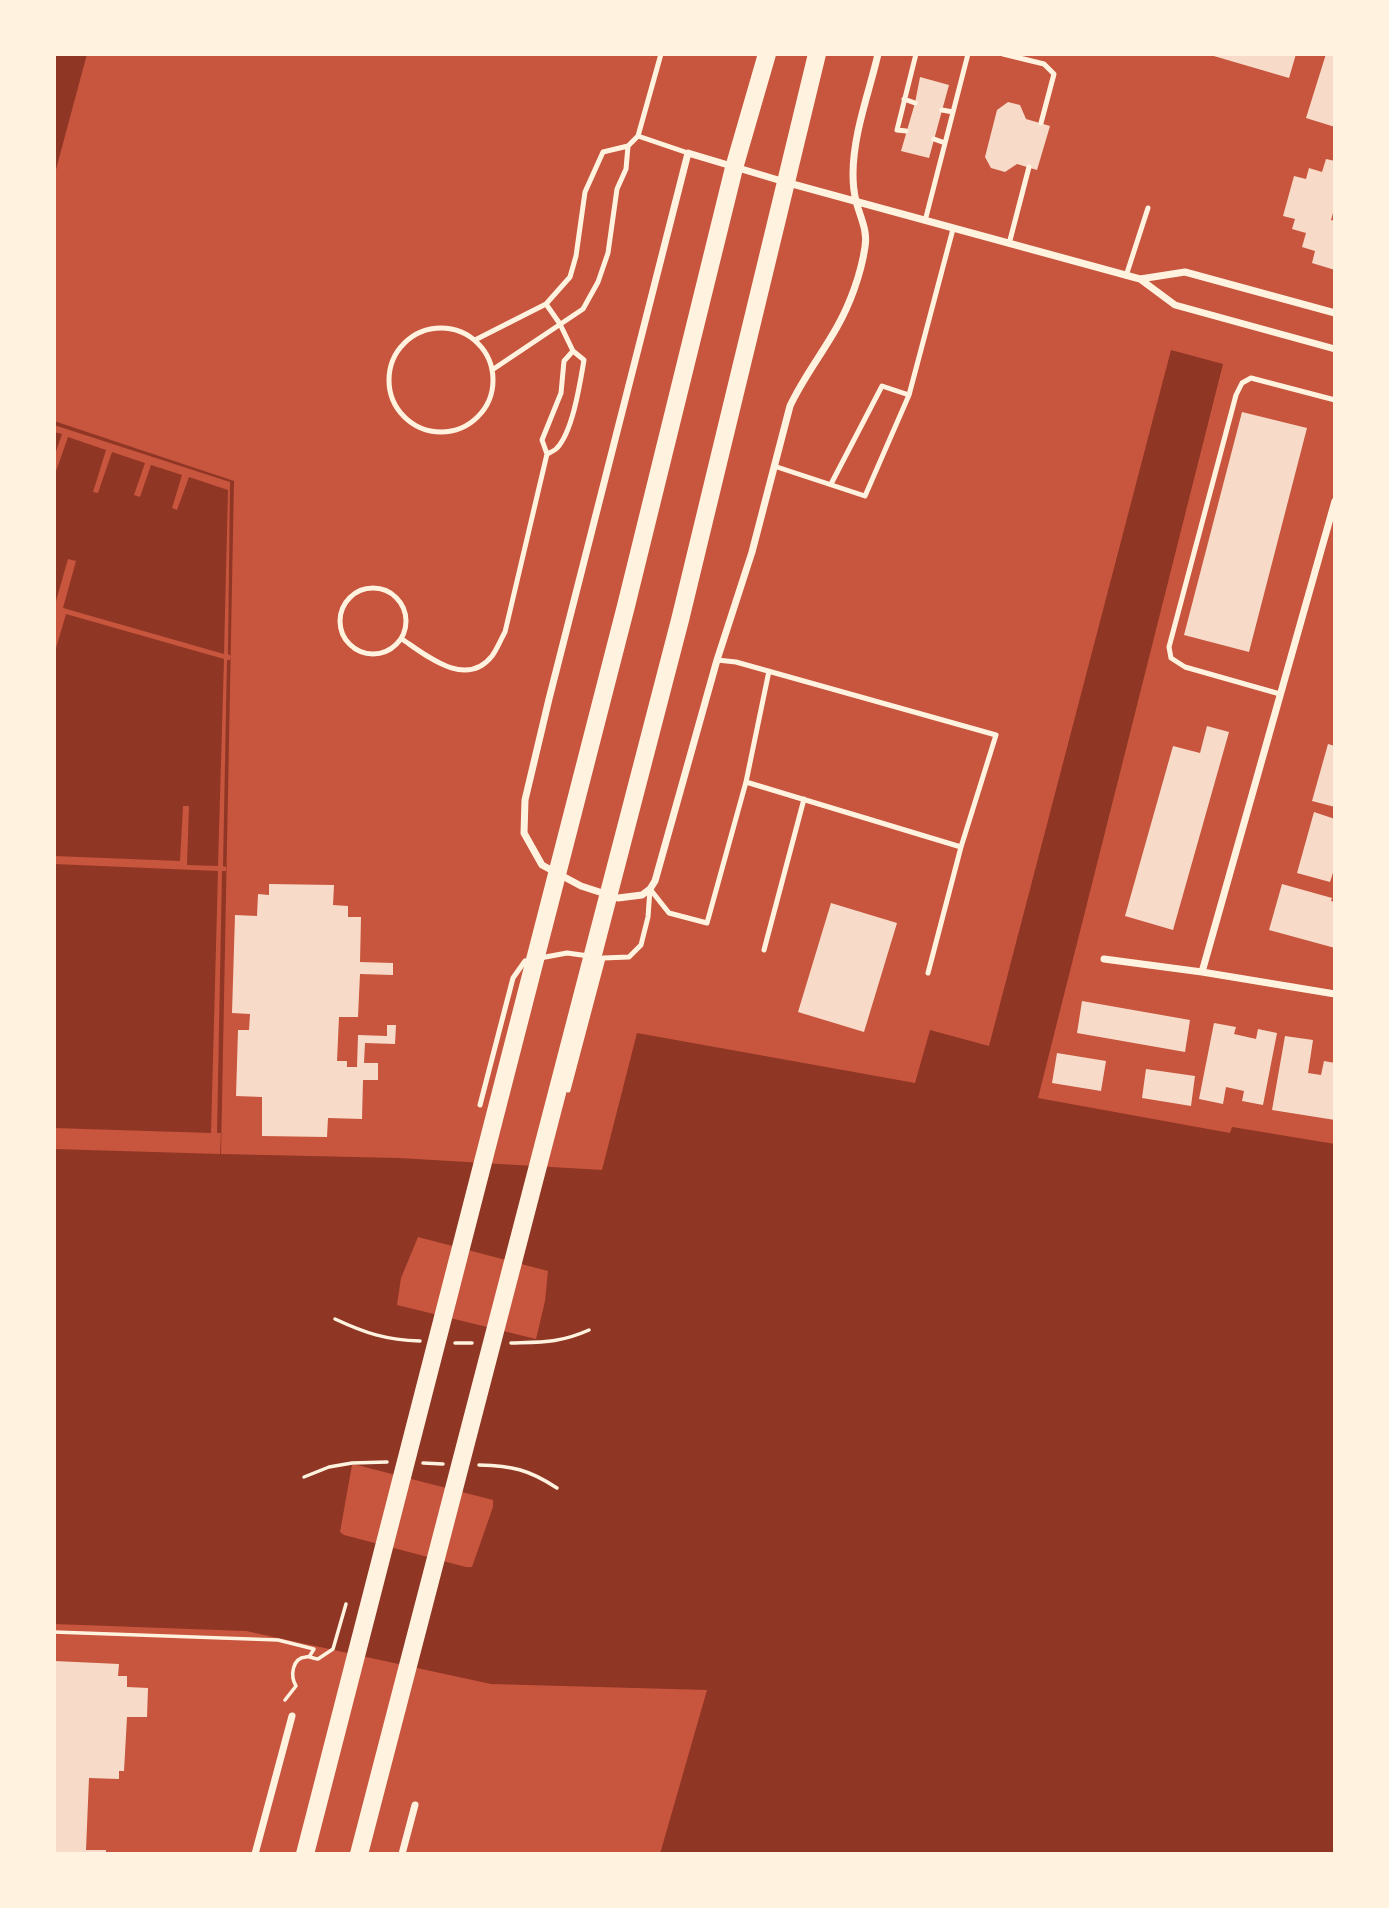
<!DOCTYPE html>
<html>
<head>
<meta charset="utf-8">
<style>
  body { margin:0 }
  #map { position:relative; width:1389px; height:1908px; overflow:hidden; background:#c8553d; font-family:Montserrat,sans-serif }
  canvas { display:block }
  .frame { position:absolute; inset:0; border:56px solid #fff3e0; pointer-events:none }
</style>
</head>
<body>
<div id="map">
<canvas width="1389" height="1908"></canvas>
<div class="frame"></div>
</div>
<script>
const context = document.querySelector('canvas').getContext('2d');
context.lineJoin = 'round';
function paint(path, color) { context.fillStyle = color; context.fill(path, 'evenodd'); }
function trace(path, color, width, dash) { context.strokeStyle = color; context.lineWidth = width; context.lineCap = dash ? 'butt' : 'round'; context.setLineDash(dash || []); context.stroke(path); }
paint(new Path2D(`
  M54 54H87L54 177Z
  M1171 350 1223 364 1038 1098 1230 1133 1232 1127 1335 1144V1854H660L707 1690 491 1684 246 1631 54 1624V421L234 481 221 1154 399 1158 602 1170 637 1033 915 1083 930 1030 989 1046Z`), '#8f3625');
paint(new Path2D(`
  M54 425 230 482 228 654 231 656 230 660H227L223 866 226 867V871H222L217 1133H221L220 1154 54 1149V1128L211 1133 218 871 54 864V856L180 861 183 806H189L187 865 218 866 224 659 66 614 54 655V608L68 559 76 561 63 608 224 654 228 490 189 477 177 510 172 508 182 475 151 465 140 497 134 495 145 463 112 452 98 493 93 492 106 450 68 437 54 477V457L62 434 54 432Z
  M418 1237 548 1271 545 1301 536 1339 397 1305 401 1278Z
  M352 1465H357L493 1500V1507L472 1567H466L344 1535 340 1532Z`), '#c8553d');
paint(new Path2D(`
  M1207 54H1296L1289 78Z
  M1326 54H1335V127L1306 118Z
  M920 77 949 85 929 158 901 151 915 103Z
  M1008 102 1020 105 1026 119 1050 126 1037 170 1017 164 1005 172 991 168 985 157 997 110Z
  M1326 159 1335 161V206L1331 220 1335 221V270L1312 263 1315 251 1302 247 1306 233 1292 229 1295 219 1283 216 1294 176 1306 179 1309 168 1322 172Z
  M1242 412 1307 428 1249 652 1184 635Z
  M1207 726 1229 732 1173 930 1125 916 1173 746 1200 753Z
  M1328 744 1335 746V807L1312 801Z
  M1314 812 1335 819V866L1330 882 1297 873Z
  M269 884 334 885 333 905 348 906V917H361L360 962 393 963V975L360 974 358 1017H339L337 1061H347V1067H357L358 1035 387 1036V1025H396L395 1044 365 1043 364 1063H378V1080H363L362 1119 328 1118 327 1137 262 1136V1097L236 1096 238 1030H249L250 1014 232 1013 235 915 257 916 258 894 269 895Z
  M1282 884 1332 898 1331 901 1335 902V948L1269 930Z
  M831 903 897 923 864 1032 798 1012Z
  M1082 1001 1190 1020 1185 1052 1077 1033Z
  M1214 1023 1236 1027 1234 1034 1256 1039 1258 1029 1277 1033 1263 1105 1242 1101 1244 1091 1226 1087 1223 1104 1199 1099Z
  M1285 1036 1313 1040 1308 1073 1321 1075 1324 1061 1335 1063V1120L1272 1110Z
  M1057 1053 1106 1061 1101 1091 1052 1083Z
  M1146 1069 1195 1076 1191 1106 1142 1098Z
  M54 1661 119 1664 118 1676H127V1687L148 1688 147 1717H127L124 1771H119V1779L89 1778 86 1850H106V1854H54Z`), '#f7dbc8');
trace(new Path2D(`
  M335 1319C365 1333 386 1340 420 1341
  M455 1343H472
  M511 1343C542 1342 560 1343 589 1330
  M423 1463 443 1464
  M479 1465C512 1466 528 1469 557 1488
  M304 1477 329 1467 352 1463 387 1462
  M54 1632 278 1640 314 1649 309 1657
  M285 1700 296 1686C290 1676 292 1658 306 1657 309 1656 315 1659 318 1659L333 1649 346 1604`), '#fff3e0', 3.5);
trace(new Path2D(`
  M1003 54 1044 64 1054 74 1041 123
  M904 99 915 103
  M942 110 953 112
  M906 131 897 130 916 54
  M638 136 688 153
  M934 139 945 143
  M925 221 968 54
  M1009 244 1029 167
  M1126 276 1148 208
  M546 304 560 324 573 351 584 360C580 383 573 431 557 448 556 450 549 453 547 454L542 440 561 393 564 361 573 351
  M389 380a52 52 0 1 1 104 0a52 52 0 1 1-104 0Z
  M475 340 546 304 570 277 576 256 585 192 603 152 628 146 638 136 661 54
  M492 370 583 309 598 282 608 253 617 189 626 169 628 146
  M774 466 865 496 909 395 953 229
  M831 484 882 386 909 395
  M340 621a33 33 0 1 1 66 0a33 33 0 1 1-66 0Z
  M402 639C427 656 466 689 492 656 497 649 501 639 505 632L547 454
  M717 660 736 662 996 735 961 847 928 973
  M1280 694 1185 667 1171 658 1169 647 1236 395 1242 383 1251 378 1335 400
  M746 782 961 847
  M650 889 669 913 707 923 746 782 769 671
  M764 950 804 799
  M540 958 567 953 589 956
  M568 1090 603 958 629 957 641 945 648 917 650 889
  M480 1105 513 978 525 961 530 960`), '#fff3e0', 5);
trace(new Path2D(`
  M878 54C869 93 853 134 853 174 853 183 854 193 856 201 860 217 868 230 865 247 861 274 850 304 837 327 822 354 803 378 790 406L752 552 717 660 655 881 650 889 642 895 618 898 581 886 542 865 524 833 525 800 549 699 688 153 785 182 1140 279 1175 305 1335 349
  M1140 279 1185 272 1335 313
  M1104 959 1202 972 1335 994
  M1202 972 1335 501
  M255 1854 292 1716
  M402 1854 415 1805`), '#fff3e0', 7);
trace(new Path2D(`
  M305 1854 626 606 734 168 767 54
  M359 1854 680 620 817 54`), '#fff3e0', 18);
</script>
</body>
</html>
